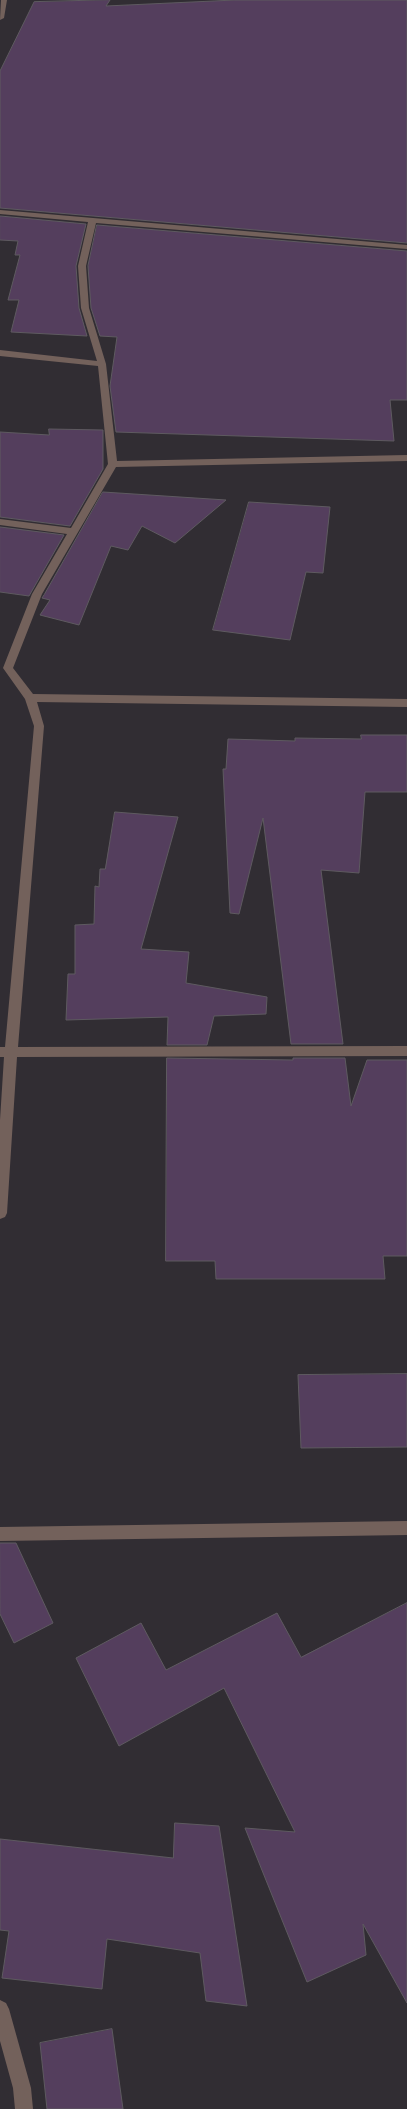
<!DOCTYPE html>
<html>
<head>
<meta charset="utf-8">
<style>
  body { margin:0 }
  canvas { display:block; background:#312d33 }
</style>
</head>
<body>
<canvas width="407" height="2109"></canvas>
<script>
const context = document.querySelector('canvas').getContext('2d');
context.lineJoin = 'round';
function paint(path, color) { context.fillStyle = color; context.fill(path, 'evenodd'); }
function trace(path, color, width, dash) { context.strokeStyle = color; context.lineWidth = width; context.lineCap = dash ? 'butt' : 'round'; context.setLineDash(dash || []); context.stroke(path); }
const building = new Path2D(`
  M110 0 106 6 235 0H407V243L0 208V71L34 2Z
  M0 216 86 224 76 266 79 308 87 336 11 332 19 300H8L20 255H15L18 241 0 240Z
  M97 225 407 251V400H390L394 441 116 432 110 386 117 337 100 336 91 308 88 266Z
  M49 429 103 430V469L70 526 0 517V432L49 435Z
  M103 492 226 500 175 543 142 526 128 550 111 546 79 625 40 615 50 600 42 598 44 595Z
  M249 502 330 507 323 573 306 572 290 640 213 630Z
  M0 527 64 535 29 596 0 592Z
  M361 735H407V792H365L359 873 321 870 343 1044H291L263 818 239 914 230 913 223 769H226L228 739 295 741V738L361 739Z
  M115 812 178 817 141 949 189 952 186 983 267 997 266 1014 214 1016 207 1045H167L168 1017 66 1020 68 974H75V925L94 924 95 886 99 887 100 869H105Z
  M167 1058 293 1060V1058H345L351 1106 367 1060H407V1256H383L385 1279H216L215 1261H166Z
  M407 1374V1447L301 1448 298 1375Z
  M0 1543H16L53 1623 14 1643 0 1614Z
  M407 1603V2003L363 1924 366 1955 307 1982 245 1828 295 1832 224 1688 119 1746 76 1658 141 1623 166 1670 277 1613 301 1657Z
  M175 1823 219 1826 247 2006 206 2001 200 1953 107 1939 102 1989 2 1978 9 1931 0 1930V1839L173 1858Z
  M112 2029 123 2109H47L40 2043Z`);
paint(building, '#543e5d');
trace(building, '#5e5a60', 1);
paint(new Path2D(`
  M1 0H7L4 18 0 20Z
  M0 210 407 245V249L96 223 86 266 89 308 106 364 117 461 407 455V461L116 467 42 594 13 668 33 694 407 699V707L37 702 44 726 18 1047 407 1046V1056L17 1057 7 1213 5 1217 0 1219V1120L4 1057H0V1047H5L34 726 25 699 3 668 32 594 67 534 0 525V519L71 528 108 464 98 366 0 356V350L97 361 81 308 78 266 88 222 0 214Z
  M407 1521V1535L0 1541V1527Z
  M0 2000 6 2003 9 2009 31 2088 33 2109H15L13 2088 0 2041Z`), '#73615b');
</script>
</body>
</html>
